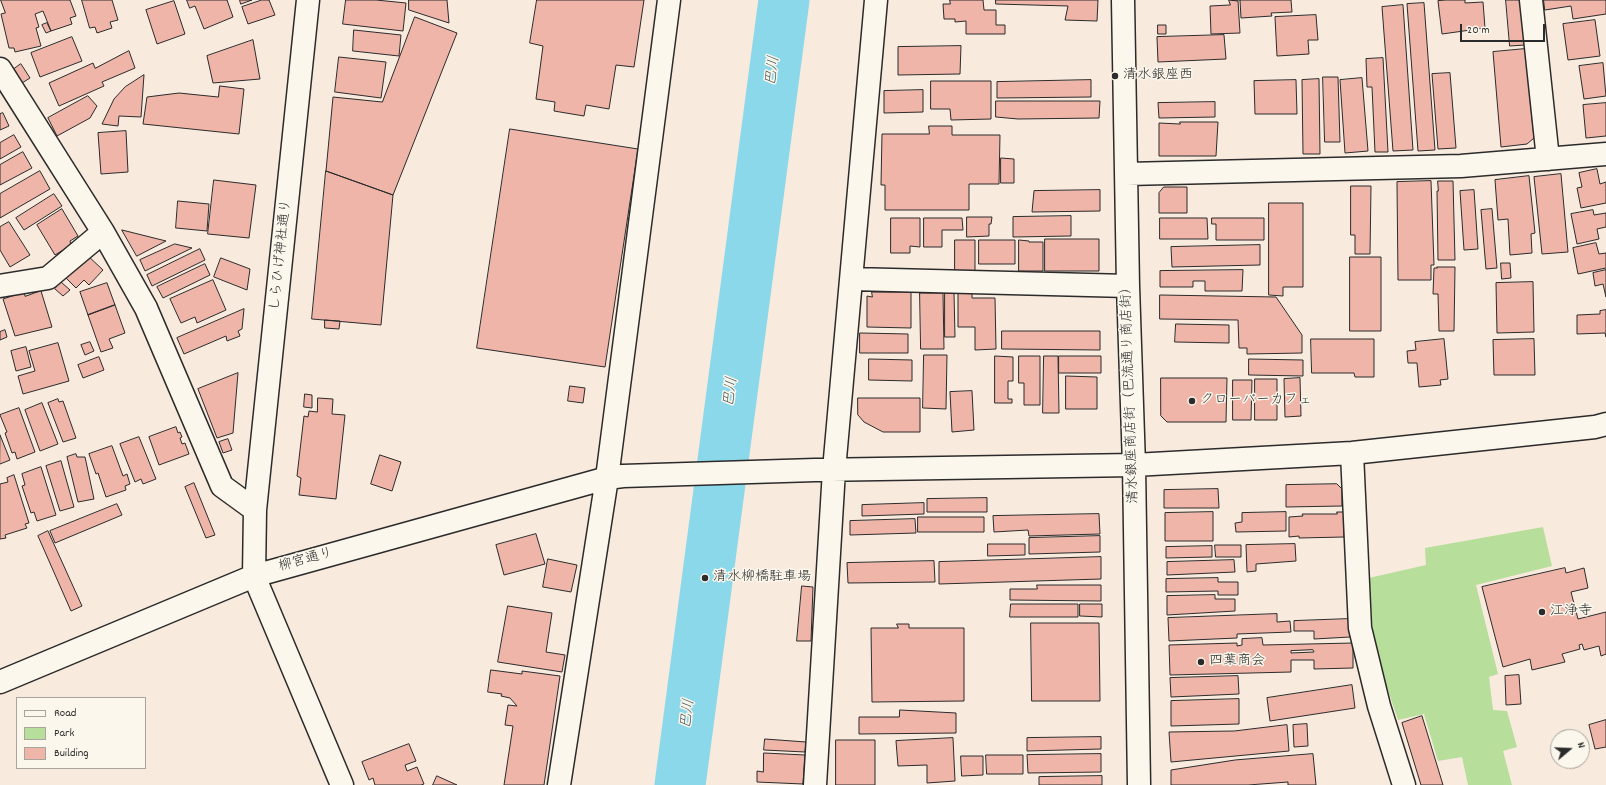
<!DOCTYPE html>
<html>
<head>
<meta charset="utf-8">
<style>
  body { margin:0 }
  #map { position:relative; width:1606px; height:785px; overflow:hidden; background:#f9eade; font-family:Dekko,sans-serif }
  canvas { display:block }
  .legend { position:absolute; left:16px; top:697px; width:130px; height:72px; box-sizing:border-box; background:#fbf7ec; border:1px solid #a8a59f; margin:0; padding:5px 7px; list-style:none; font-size:12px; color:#2b2b2b }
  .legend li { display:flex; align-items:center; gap:8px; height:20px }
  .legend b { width:20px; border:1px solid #a8a59f }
  .north { position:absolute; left:1550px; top:729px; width:40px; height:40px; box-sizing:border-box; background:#fbf7ec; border:1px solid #a8a59f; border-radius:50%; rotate:71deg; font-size:11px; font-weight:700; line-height:16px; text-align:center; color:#2b2b2b }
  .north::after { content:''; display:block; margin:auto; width:14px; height:18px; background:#2b2b2b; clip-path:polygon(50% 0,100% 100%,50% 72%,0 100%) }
  .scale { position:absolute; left:1460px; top:24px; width:85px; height:18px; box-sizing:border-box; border:2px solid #2b2b2b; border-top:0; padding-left:5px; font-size:12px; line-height:14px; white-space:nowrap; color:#2b2b2b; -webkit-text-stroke:3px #fbf7ec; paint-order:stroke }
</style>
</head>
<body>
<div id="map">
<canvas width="1606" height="785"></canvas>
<ul class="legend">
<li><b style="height:5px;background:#fbf7ec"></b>Road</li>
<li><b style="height:11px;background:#b7de9a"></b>Park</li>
<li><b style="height:11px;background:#efb5a8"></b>Building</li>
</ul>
<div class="north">N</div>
<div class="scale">20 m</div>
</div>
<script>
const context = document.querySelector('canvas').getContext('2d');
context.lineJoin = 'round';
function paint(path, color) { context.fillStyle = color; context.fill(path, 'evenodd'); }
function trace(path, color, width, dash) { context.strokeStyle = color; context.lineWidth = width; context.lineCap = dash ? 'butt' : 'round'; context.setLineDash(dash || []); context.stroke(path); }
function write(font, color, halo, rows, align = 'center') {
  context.font = font + ' Dekko,"Klee One",sans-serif'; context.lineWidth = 3; context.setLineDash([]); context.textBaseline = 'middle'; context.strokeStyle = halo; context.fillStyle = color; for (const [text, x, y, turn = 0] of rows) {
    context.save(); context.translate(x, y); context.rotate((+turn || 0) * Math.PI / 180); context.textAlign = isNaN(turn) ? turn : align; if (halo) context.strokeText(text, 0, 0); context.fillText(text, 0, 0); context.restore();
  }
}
paint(new Path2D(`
  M1543 527 1552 566 1476 585 1498 674 1489 677 1493 710 1507 711 1517 747 1503 751 1512 785H1468L1462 757 1438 761 1424 714 1398 720 1383 675 1373 634 1369 578 1426 565 1425 548Z`), '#b7de9a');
trace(new Path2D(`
  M680 785 784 0`), '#8bd8ea', 51);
const building = new Path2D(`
  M1 0H70L76 16 70 18 72 24 51 31 43 11 35 14 39 27 36 28 41 46 15 52 14 48H9L1 14 5 13Z
  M82 0H112L118 20 110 22 112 28 97 33 95 27 90 28Z
  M187 0H227L233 17 204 29 195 6 190 8Z
  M240 0H252L241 4Z
  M262 0H269L275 15 248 24 242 7Z
  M346 0H376L406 3 403 31 343 24Z
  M409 0H447L449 23 409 10Z
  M537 0H644L634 67 616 65 609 109 586 105 584 116 554 111 555 102 536 99 543 46 530 43Z
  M950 0H983L984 10H996V25H1005V34H966V21L955 22V19H944L943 4H950Z
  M996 0H1098L1097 21 1065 20 1068 6 996 4Z
  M1229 0 1238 1 1240 33 1211 34 1210 6 1230 5Z
  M1232 0H1291L1292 12 1271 13 1272 16 1241 18 1240 0Z
  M1447 0H1465V3L1483 2 1485 28 1442 34 1438 1Z
  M1506 0H1520L1525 45 1510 46Z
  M1544 0H1606V14L1573 19 1571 6 1545 10Z
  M174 1 185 34 157 44 146 10Z
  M1424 3 1435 150 1418 151 1407 4Z
  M1403 5 1413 150 1393 151 1382 7Z
  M1316 15 1318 40H1308L1309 54 1277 56 1275 17Z
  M415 17 457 33 393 195 326 171 333 97 382 102Z
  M1595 20 1600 56 1568 60 1563 24Z
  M47 23 51 31 46 33 42 25Z
  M1158 25H1166V34H1158Z
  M354 30 401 35 399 56 353 51Z
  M1224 35 1226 59 1158 62 1157 37Z
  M72 37 82 61 40 77 31 53Z
  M253 40 260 79 213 83 207 56Z
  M961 46 960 74 898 75V47Z
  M1525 49 1534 138 1527 144 1501 147 1493 52Z
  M129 51 135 68 102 82 104 86 59 106 49 83 93 63 95 68Z
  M339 57 386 62 381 98 335 92Z
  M1383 58 1388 152H1375L1372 87H1367L1366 59Z
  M1603 63 1606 96 1584 99 1579 66Z
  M21 64 30 78 22 83 14 69Z
  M1450 73 1456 148 1438 149 1432 74Z
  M144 75 141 117 119 116 118 126 102 124 114 99 125 87Z
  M1323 77H1338L1340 142H1325Z
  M1362 78 1368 151 1345 153 1340 80Z
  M1319 79 1320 154H1303L1302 80Z
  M1091 80V97L997 98V82Z
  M1296 80 1297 114H1255L1254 81Z
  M931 81H991V119L951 120 950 109H931Z
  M220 86 244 89 239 134 143 124 147 97 179 93 218 97Z
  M923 90V112L884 113V91Z
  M88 96 97 106 90 118 57 136 48 118Z
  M996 101H1100L1099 118 1018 119 996 117Z
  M1215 102V117L1159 118 1158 103Z
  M1606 103V136L1586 138 1583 105Z
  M3 113 9 126 0 130V114Z
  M1180 122H1218L1216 156H1159V123L1180 124Z
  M929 126H952V135H1000L999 184H969V210H885V185H881L882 134H929Z
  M510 129 638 149 605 367 477 348Z
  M126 131 128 172 101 174 98 133Z
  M14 135 21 147 0 159V143Z
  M23 152 32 168 0 185V165Z
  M1001 158 1014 159V183H1001Z
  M1597 169 1600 184 1606 182V203L1581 208 1577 188 1582 187 1579 173Z
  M40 171 50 189 0 218V194Z
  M326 171 393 195 381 325 312 319Z
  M1561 174 1568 252 1542 254 1534 177Z
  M1529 176 1535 233 1531 234 1532 253 1510 255 1508 219 1498 220 1495 180Z
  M214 180 256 185 249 238 208 234Z
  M1431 181 1434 265H1431V280H1398L1397 182Z
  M1438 181H1453L1455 260H1438L1437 191H1438Z
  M1351 186H1371L1370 254H1355V235H1351Z
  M1164 187H1187V213H1159V193Z
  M1100 190V211L1032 212 1034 191Z
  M1474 190 1478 249 1464 250 1460 191Z
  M54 194 62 206 24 230 16 218Z
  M178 201 209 204 207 231 176 228Z
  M1269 203H1303V287H1283V296L1269 295Z
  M62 209 78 236 70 241 71 245 55 255 37 225Z
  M1492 209 1497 268 1486 269 1481 210Z
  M1593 210 1594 215 1606 213V227L1597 229 1599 239 1577 244 1571 214Z
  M1071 216V236L1013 237V217Z
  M967 217H992L991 224H989V236L967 237Z
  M891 218H920V247L910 246V253H891Z
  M924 218H962L963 230H942V247H924Z
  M1160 218H1207L1208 239H1160Z
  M1212 218H1264V240H1216V224H1212Z
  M9 222 30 255 10 267 0 250V227Z
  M122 230 166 241 137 256Z
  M1045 239H1099V271H1045Z
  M955 240H975V271H955Z
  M979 240H1015V264H979Z
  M1019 240 1029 241V242H1043V271H1019Z
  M1596 243 1599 254 1606 253V268L1578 274 1573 248Z
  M175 244 192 248 145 271 140 260Z
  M1260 245V265L1172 267 1171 247Z
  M200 249 205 260 152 286 147 275Z
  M87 255 103 270 89 285 84 280 76 288 65 277Z
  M1350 257H1381V331H1350Z
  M221 258 250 269 247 290 214 277Z
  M1501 263H1510L1511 278 1502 279Z
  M205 264 210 275 163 298 157 287Z
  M1437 267H1455L1454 331H1439L1438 294H1433L1434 268H1437Z
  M1243 270 1242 291H1205V281H1193V287H1160V271Z
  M1606 270V297L1603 284 1595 286 1593 273Z
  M213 280 226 310 197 323 195 317 181 323 170 299Z
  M61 282 70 290 63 296 55 289Z
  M1533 282 1534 332 1497 333 1496 283Z
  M107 283 115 305 88 315 80 292Z
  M41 291 52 327 15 336 3 299 24 292 25 296Z
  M972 291V298H995L996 349 975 350V327H958V292Z
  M872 292H911V328L867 327V296L872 297Z
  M920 293H943L944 349H921Z
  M945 293H954L955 337H945Z
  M1160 295 1276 297 1302 335V353L1247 354V348H1239L1238 320 1160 319Z
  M115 305 125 333 109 339 113 348 101 352 88 315Z
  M244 309 242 329 238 331 240 336 227 341 226 336 184 354 177 338Z
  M1606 310V337L1605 333 1577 334V315L1600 314V311Z
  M325 320 340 321 339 329 325 328Z
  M1176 324 1229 325V343L1175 342Z
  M5 330 7 337 0 340V332Z
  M1002 331H1100V350L1002 349Z
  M860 333 908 334V353H860Z
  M1311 339H1374V377H1355L1354 373H1312Z
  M1444 339 1448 379 1440 380 1441 385 1419 387 1417 363H1408L1407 351 1416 350 1415 342Z
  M1534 339 1535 375H1494L1493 340Z
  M90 342 94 351 85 355 81 345Z
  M58 343 69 381 23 394 18 376 35 371 29 351Z
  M26 347 31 367 16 371 11 351Z
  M924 355H947L946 409 923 408Z
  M995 356 1013 357V381H1008V399H1012V403H995Z
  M1019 356H1040V405H1024V383H1019Z
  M1044 356H1058L1059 413H1043Z
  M1059 356H1101V373H1059Z
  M99 357 104 370 83 378 78 365Z
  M869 359 912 360V381L869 380Z
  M1249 359 1303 360V376L1249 375Z
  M238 373 233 433 217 438 198 389Z
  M1066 376 1097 377V409H1066Z
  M1161 378H1227L1226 422H1167L1161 416Z
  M1300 378 1301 416 1285 417 1284 379Z
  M1255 379H1277V420H1255Z
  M1233 380H1252L1251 420H1233Z
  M570 386 585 388 583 403 568 401Z
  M972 391 974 430 952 432 950 392Z
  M305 394 312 395V408L304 407Z
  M318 398 333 399 332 414 345 415 336 499 299 495 301 478 297 476 304 416 308 417 309 411 317 412Z
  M858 398H920V432H883L864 422 858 415Z
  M58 399 59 402 63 401 76 438 63 442 48 403Z
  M42 403 58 444 40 451 25 410Z
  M19 408 35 452 17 459 15 452 12 453 5 433 7 432 0 415Z
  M176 427 178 433 180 432 182 437 180 438 182 444 185 443 189 454 159 465 149 437Z
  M0 435 10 460 0 464Z
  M139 437 156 479 143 484 141 479 135 482 120 444Z
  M228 439 232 450 223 453 219 442Z
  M112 446 123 476 127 474 130 484 125 486 126 490 106 497 98 473 96 474 89 454Z
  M76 454 77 457H85L94 499 78 502 67 457Z
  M380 455 401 462 392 491 371 484Z
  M61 461 74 507 60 511 46 466Z
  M41 467 56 515 37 521 34 512 31 513 22 486 25 485 22 474Z
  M14 475 29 523 25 524 27 528 5 535 6 538 0 539V484L8 482 7 478Z
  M194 483 215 535 206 538 185 487Z
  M1337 484 1342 489V506L1286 507V485Z
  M1218 489 1219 508H1164V490Z
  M987 498V512H927V499Z
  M924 503V514L862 516V505Z
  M117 504 122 515 55 543 50 531Z
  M1213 512V541H1165V513Z
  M1286 512V531L1236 532 1235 523 1242 522V513Z
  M1337 512H1344V537L1299 538V536L1289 537V517L1303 516 1302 514H1337Z
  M1099 514 1100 534 1029 536 1028 530 994 532 993 516Z
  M918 517H984V532H918Z
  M915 519 916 533 850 535V521Z
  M48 531 82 606 71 611 38 536Z
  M536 534 545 564 504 575 496 545Z
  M1100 536V552L1029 554V538Z
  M988 544H1025V555L988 556Z
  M1295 544 1296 561 1256 564V571L1247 572 1246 545Z
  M1215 545H1241V557H1216Z
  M1212 546V557L1166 558V547Z
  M1101 557V579L939 584V562Z
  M548 559 577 565 571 592 543 587Z
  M1234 560 1235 572 1167 575V562Z
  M934 561 935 582 848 583 847 563Z
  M1565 568 1566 573 1584 568 1588 588 1571 592 1578 619 1606 612V654L1601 656 1599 646 1584 650 1582 644 1579 645 1580 649 1562 654 1565 662 1532 670 1530 659 1503 667 1482 587Z
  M1218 578V582H1238V595H1218V591L1166 592V579Z
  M1037 585H1101V601L1010 600V589H1037Z
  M802 586 813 587 811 641H797Z
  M1215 595V599H1235V611L1167 615V596Z
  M1011 604H1078V617H1010Z
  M1080 604H1102V617L1080 616Z
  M508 606 552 613 546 652 565 655 562 672 498 662Z
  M1277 614V622L1290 621 1291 632 1237 634V638L1169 641 1168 618Z
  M1349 619 1350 637 1314 639V631H1294V621Z
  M1031 623H1099L1100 701H1032Z
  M897 624H909V628H964V701L872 702 871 628H898Z
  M1262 638 1263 645 1353 643V668L1314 669V660H1291V672L1170 675 1169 645 1237 643V646L1242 645V639ZM1313 650 1314 652 1291 653V651Z
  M491 670 522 674V671L560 676 544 785H504L513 726 505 725 508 705 517 706 510 698 501 696 502 694 488 692Z
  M1519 675 1521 704 1506 705 1505 676Z
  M1238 676 1239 694 1171 697 1170 678Z
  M1352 685 1355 708 1270 721 1267 698Z
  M1239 699V724L1171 726V701Z
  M900 710 956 713V733L859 734V717H899Z
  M1422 716 1443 785H1421L1402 723Z
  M1606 720V747L1595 749 1589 725Z
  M1307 724 1308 746 1294 747 1293 725Z
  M1287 725 1289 751 1171 762 1169 732 1234 731Z
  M1101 737V749L1027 751V738Z
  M953 738 955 781 927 783V765L898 766 896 741Z
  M765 739 806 742 805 752 764 750Z
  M836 740H875V785H836Z
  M409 744 416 761 405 765 407 771 417 767 424 784 421 785H375L373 778 369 780 362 762Z
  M764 753 805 755 803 784 757 782V771L763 772Z
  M1101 754V772L1028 773 1027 755Z
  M1313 754 1316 785H1288V782L1248 785H1171V770L1235 760Z
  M986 755H1023V774H987Z
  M961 756H983V775L962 776Z
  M437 776 457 785H433Z
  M1102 776V785H1039V777Z`);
paint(building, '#efb5a8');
trace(building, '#2b2b2b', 1);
const minor = new Path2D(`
  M308 0 255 510 254 576 342 785
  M1123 0 1128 286 1134 465 1139 785
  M1531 0 1548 159
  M0 69 103 232 146 308 222 486 255 510
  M1127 174 1461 166 1606 154
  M852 279 1128 286
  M0 286 48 278 103 232
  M1352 453 1360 628 1379 706 1404 785
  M0 682 254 576 607 478 623 476 815 470 1134 465 1352 453 1595 427 1606 424
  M559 785 607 478 669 0
  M815 785 834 470 876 0`);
trace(minor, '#2b2b2b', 25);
trace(minor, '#fbf7ec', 22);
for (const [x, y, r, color] of [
  [1115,76,4,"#2b2b2b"],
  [1192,401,4,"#2b2b2b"],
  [705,578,4,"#2b2b2b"],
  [1542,612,4,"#2b2b2b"],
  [1201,662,4,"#2b2b2b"]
]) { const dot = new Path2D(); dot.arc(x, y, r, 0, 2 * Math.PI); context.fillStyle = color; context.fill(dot); trace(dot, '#fbf7ec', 1.5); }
write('14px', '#2b2b2b', '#fbf7ec', [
  ["清水銀座西",1123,76],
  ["クローバーカフェ",1200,401],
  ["清水柳橋駐車場",713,578],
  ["江浄寺",1550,612],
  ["四葉商会",1209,662]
], 'left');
write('14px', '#2b2b2b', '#fbf7ec', [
  ["しらひげ神社通り",282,255,-84],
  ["清水銀座商店街（巴流通り商店街）",1131,392,-92],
  ["柳宮通り",306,561,-15]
]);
write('italic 15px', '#43565b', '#fbf7ec', [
  ["巴川",774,71,-82],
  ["巴川",732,392,-82],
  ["巴川",689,714,-82]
]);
</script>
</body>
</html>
